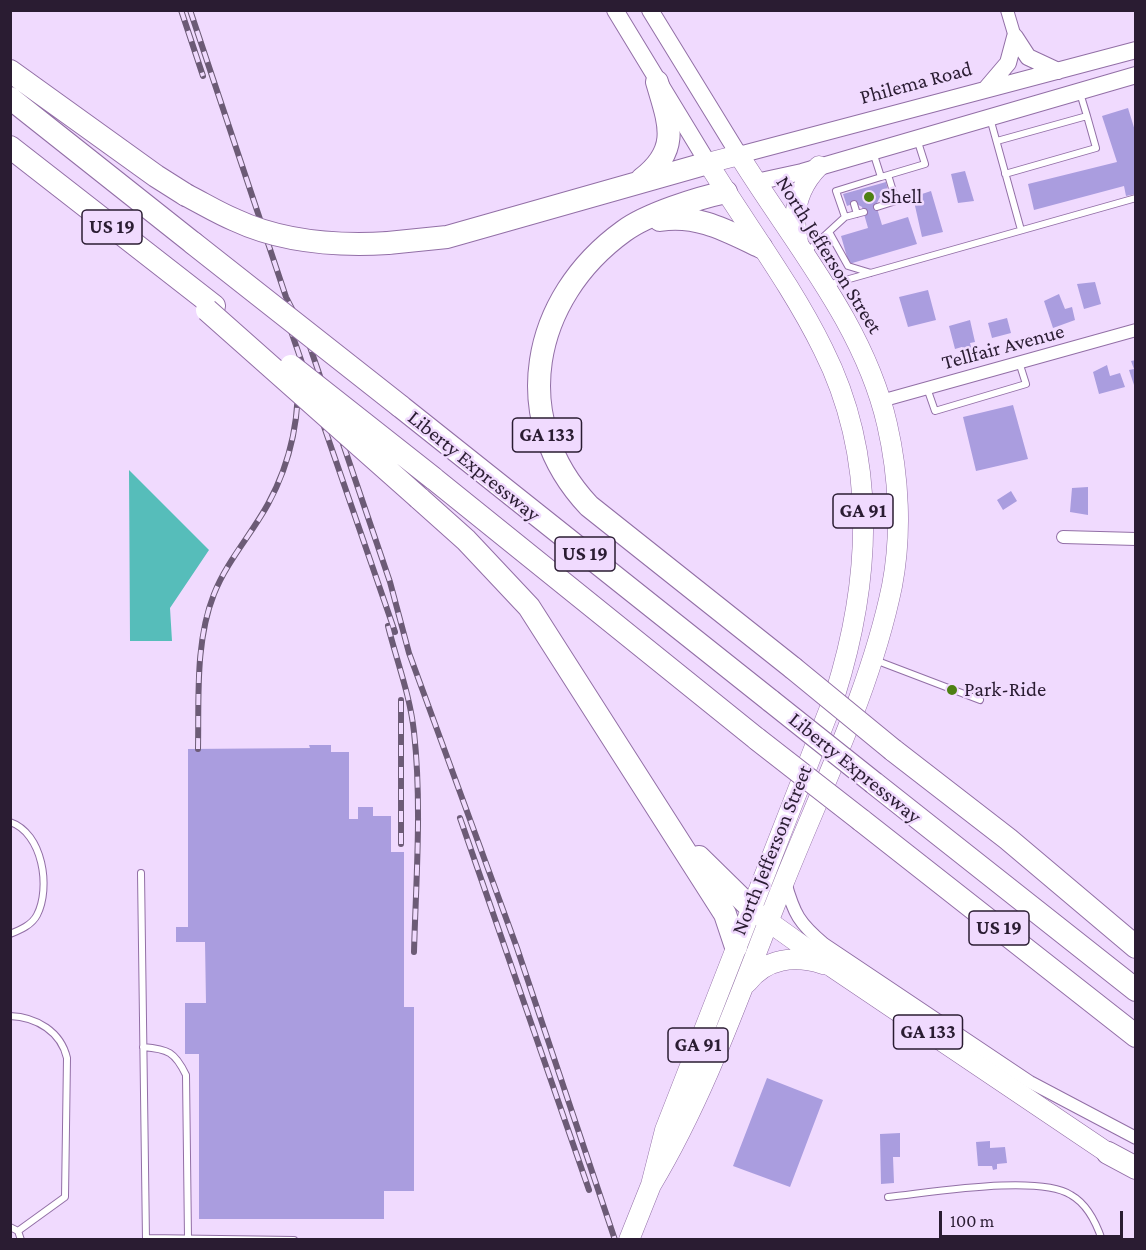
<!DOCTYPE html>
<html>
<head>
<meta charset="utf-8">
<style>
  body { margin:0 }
  #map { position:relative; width:1146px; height:1250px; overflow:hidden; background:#f0dafe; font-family:"Crimson Pro",serif }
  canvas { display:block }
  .frame { position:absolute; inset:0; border:12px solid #2a1c32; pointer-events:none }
  .scale { position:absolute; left:939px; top:1211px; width:184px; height:27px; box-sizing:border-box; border:3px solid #2a1c32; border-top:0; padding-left:8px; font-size:18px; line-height:21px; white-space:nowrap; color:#2a1c32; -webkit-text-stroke:4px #f0dafe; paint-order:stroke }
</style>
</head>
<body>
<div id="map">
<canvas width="1146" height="1250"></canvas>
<div class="frame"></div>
<div class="scale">100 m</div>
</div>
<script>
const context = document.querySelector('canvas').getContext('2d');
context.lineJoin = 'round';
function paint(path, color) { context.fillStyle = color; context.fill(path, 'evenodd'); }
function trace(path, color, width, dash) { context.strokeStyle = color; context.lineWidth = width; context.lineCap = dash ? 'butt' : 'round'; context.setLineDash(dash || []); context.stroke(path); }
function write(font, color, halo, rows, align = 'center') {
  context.font = font + ' "Crimson Pro",serif'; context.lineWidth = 5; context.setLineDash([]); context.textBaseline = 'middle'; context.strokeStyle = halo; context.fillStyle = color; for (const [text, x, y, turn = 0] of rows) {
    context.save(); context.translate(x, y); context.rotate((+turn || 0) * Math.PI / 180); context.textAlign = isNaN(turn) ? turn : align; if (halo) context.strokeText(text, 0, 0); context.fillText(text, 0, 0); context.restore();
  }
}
paint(new Path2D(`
  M129 470 209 550 170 608 172 641H130Z`), '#56bdba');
paint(new Path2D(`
  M1128 108 1136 134V194L1126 196 1124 186 1034 210 1028 184 1117 162 1102 116Z
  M965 171 974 201 958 203 951 174Z
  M886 182 889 195 880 197 876 205 882 225 908 217 917 244 849 264 841 236 868 228 862 207 855 203 847 206 843 194Z
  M931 191 943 232 922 237 913 197Z
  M1095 282 1101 304 1084 309 1077 284Z
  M928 290 936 320 908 327 899 297Z
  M1059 294 1065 309 1072 307 1075 320 1053 328 1044 301Z
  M1007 318 1011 333 992 338 988 323Z
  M970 320 975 342 970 343 972 351 964 353 962 347 955 349 949 326Z
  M1136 360V388H1135L1129 370 1134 369 1131 361Z
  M1107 365 1110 376 1120 373 1125 387 1099 394 1093 372Z
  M1013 405 1028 459 976 471 963 417Z
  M1088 487V515L1070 512 1072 488Z
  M1011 491 1017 501 1003 510 997 500Z
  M309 745H331V752H349V819H358V807H373V816H391V852H404V1007H414V1191H384V1219H199V1054H185V1003H206L205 942H176V927H188V749L310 748Z
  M767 1078 823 1100 790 1187 733 1166Z
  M900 1133V1157H893L894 1183 881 1184 880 1134Z
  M990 1141V1148L1005 1147 1007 1163 997 1164V1169L993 1170 992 1166H978L976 1142Z`), '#aa9ddf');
const service = new Path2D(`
  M1080 93 1087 116
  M990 118 1021 230
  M997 141 1087 116 1096 148 1005 174
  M873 152 881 177 888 175 896 201 877 207
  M888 175 925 164 917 139
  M854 204 857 214
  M864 212 845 217 836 191 881 177
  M829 232 848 266 871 273
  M808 251 845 217
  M828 285 1136 198
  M927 388 935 411 1026 384 1019 362
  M875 660 980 700
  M10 822C43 833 51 888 37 915 32 925 20 930 10 934
  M141 873 146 1240
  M10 1016C37 1017 61 1032 67 1058L65 1197 18 1231
  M143 1047C168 1049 175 1052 186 1075L188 1238
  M888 1197C929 1193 1038 1174 1071 1195 1087 1204 1096 1222 1102 1240
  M10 1227 18 1231 21 1240
  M146 1238 294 1240`);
const minor = new Path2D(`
  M1007 10 1015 37
  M881 401 1136 330
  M1063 537 1136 539
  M785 882C794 914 799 923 824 944L1030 1082 1136 1138`);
const secondary = new Path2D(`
  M615 10 708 163
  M650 10 739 155 1136 50
  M1015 37 1028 57 1058 71
  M985 90 1008 63 1015 37
  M756 182 802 172 1136 75`);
const primary = new Path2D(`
  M798 242C791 213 798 187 819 166
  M758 914 832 967 1108 1153
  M747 983C766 958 795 955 823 964
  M629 1240 651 1185 665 1130 835 695C871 581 878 458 823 349 791 284 746 225 708 163L739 155C792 241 864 324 887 424 899 476 902 534 892 586 871 688 823 785 784 882 743 984 708 1090 651 1185`);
const motorway = new Path2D(`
  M10 71 156 176 186 195
  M10 98 193 243
  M10 147 214 306
  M642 179C681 149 669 123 657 82
  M726 192C698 198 647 214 624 231 531 298 507 419 589 506L793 668
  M660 220C698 214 727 231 761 247
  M388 243 447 237 708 163
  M400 406 771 701
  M433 478 757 739
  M419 498 466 540 529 607 725 914 736 947
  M893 750 1008 839 1136 947
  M874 783 1136 990
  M861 820 1136 1036
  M699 857 751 908
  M1108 1153 1136 1168`);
trace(service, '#926fa6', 8);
trace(minor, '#926fa6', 14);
trace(secondary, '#926fa6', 18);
trace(primary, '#926fa6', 21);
trace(motorway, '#926fa6', 24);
trace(service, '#fff', 6);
trace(minor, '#fff', 12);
trace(secondary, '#fff', 16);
trace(primary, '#fff', 20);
trace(motorway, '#fff', 22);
const rail = new Path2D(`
  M181 10 203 76
  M190 10 286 297 307 338 390 582 409 653 517 948 615 1240
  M282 305 395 632
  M388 626C397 662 410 695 414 732 422 805 416 879 414 952
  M198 749C199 698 195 642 214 594 227 561 251 535 268 504 292 460 301 412 297 363
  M460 818 589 1190
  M401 844V700`);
trace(rail, '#6c5b76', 6);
trace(rail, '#f0dafe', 4, [11]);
const motorwayBridge = new Path2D(`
  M186 195C202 203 218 213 235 220 282 242 338 246 388 243
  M193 243 400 406
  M207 310 419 498
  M291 366 433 478
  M793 668 893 750
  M771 701 874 783
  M757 739 861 820`);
trace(motorwayBridge, '#926fa6', 24, []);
trace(motorwayBridge, '#fff', 22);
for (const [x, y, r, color] of [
  [869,197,6,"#4d8012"],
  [952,690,6,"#4d8012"]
]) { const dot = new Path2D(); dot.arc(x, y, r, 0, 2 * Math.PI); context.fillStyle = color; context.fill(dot); trace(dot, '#f0dafe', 2); }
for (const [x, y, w] of [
  [112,227,60],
  [547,435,69],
  [863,511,60],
  [585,554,60],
  [999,928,60],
  [928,1032,69],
  [698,1045,60]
]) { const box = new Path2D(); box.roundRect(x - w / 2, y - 17, w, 34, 4.5); context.fillStyle = '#f0dafe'; context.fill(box); trace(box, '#2a1c32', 1.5); }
write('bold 20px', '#2a1c32', null, [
  ["US 19",112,227],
  ["GA 133",547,435],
  ["GA 91",863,511],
  ["US 19",585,554],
  ["US 19",999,928],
  ["GA 133",928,1032],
  ["GA 91",698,1045]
]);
write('21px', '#2a1c32', '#f0dafe', [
  ["Philema Road",916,83,-15],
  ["North Jefferson Street",829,255,58],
  ["Tellfair Avenue",1003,347,-15],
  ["Liberty Expressway",474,466,39],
  ["Liberty Expressway",855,768,39],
  ["North Jefferson Street",772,850,-68]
]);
write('21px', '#2a1c32', '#f0dafe', [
  ["Shell",881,197],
  ["Park-Ride",964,690]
], 'left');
</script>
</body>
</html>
